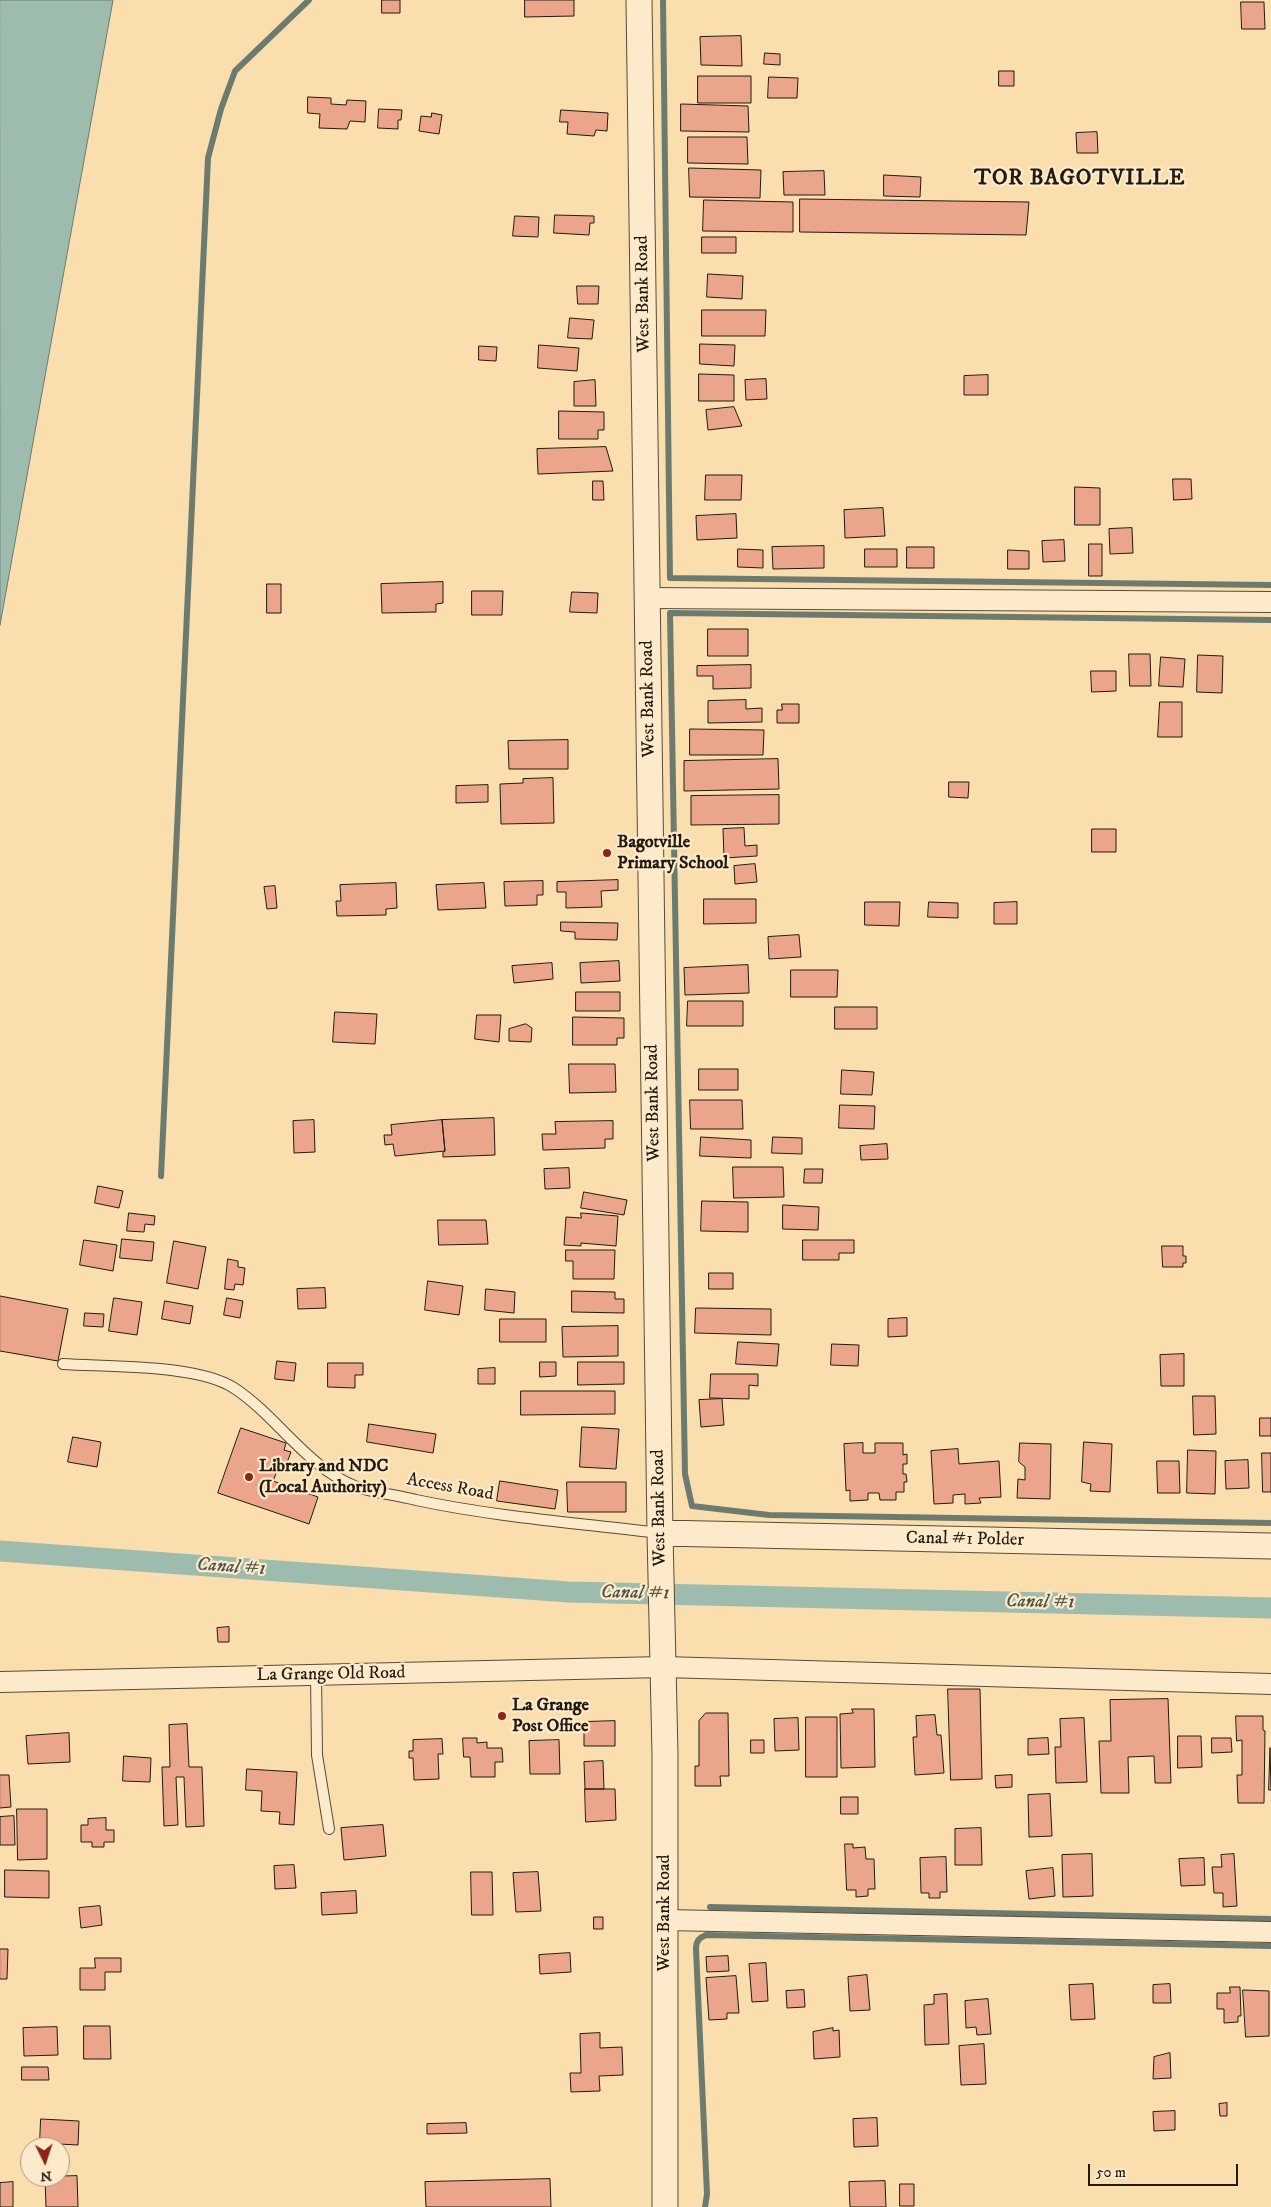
<!DOCTYPE html>
<html>
<head>
<meta charset="utf-8">
<style>
  body { margin:0 }
  #map { position:relative; width:1271px; height:2207px; overflow:hidden; background:#fadeae; font-family:"IM FELL DW Pica",serif }
  canvas { display:block }
  .north { position:absolute; left:20px; top:2137px; width:50px; height:50px; box-sizing:border-box; background:#fceaca; border:1px solid #a59780; border-radius:50%; rotate:176deg; font-size:14px; font-weight:700; line-height:20px; text-align:center; color:#231a11 }
  .north::after { content:''; display:block; margin:auto; width:18px; height:22px; background:#8f2418; clip-path:polygon(50% 0,100% 100%,50% 72%,0 100%) }
  .scale { position:absolute; left:1088px; top:2164px; width:150px; height:22px; box-sizing:border-box; border:2px solid #231a11; border-top:0; padding-left:6px; font-size:15px; line-height:18px; white-space:nowrap; color:#231a11; -webkit-text-stroke:4px #fceaca; paint-order:stroke }
</style>
</head>
<body>
<div id="map">
<canvas width="1271" height="2207"></canvas>
<div class="north">N</div>
<div class="scale">50 m</div>
</div>
<script>
const context = document.querySelector('canvas').getContext('2d');
context.lineJoin = 'round';
function paint(path, color) { context.fillStyle = color; context.fill(path, 'evenodd'); }
function trace(path, color, width, dash) { context.strokeStyle = color; context.lineWidth = width; context.lineCap = dash ? 'butt' : 'round'; context.setLineDash(dash || []); context.stroke(path); }
function write(font, color, halo, rows, align = 'center') {
  context.font = font + ' "IM FELL DW Pica",serif'; context.lineWidth = 4.5; context.setLineDash([]); context.textBaseline = 'middle'; context.strokeStyle = halo; context.fillStyle = color; for (const [text, x, y, turn = 0] of rows) {
    context.save(); context.translate(x, y); context.rotate((+turn || 0) * Math.PI / 180); context.textAlign = isNaN(turn) ? turn : align; if (halo) context.strokeText(text, 0, 0); context.fillText(text, 0, 0); context.restore();
  }
}
const water = new Path2D(`
  M0 0H113L0 625Z`);
paint(water, '#9ebcad');
trace(water, '#6d7b6f', 1);
trace(new Path2D(`
  M663 0 670 578 1271 585
  M1271 620 670 613 685 1474 692 1506 769 1515 1271 1523
  M161 1176 208 158 221 109 235 71 309 0
  M710 1907 1271 1919
  M705 2207 707 2194 696 1949C696 1941 699 1938 706 1935L1271 1946`), '#6d7b6f', 6);
trace(new Path2D(`
  M0 1551 569 1592 1271 1608`), '#9ebcad', 21);
const building = new Path2D(`
  M382 0H400V13H382Z
  M525 0H574V16L525 17Z
  M1241 2H1264L1265 29H1242Z
  M741 36 742 66 701 65 700 37Z
  M765 53 780 54V65L764 64Z
  M999 71H1014V86H999Z
  M698 76H751V103H698Z
  M769 77 798 78 797 98H768Z
  M308 97 331 98V104L346 105 347 100 366 101 365 122 350 121 347 129 319 128 320 114 308 113Z
  M681 104 748 106 749 132 681 131Z
  M379 109 402 110 401 120H398V129L378 128Z
  M561 110 608 113 607 131 596 130 594 136 567 134 568 122H560Z
  M432 113 442 115 439 134 419 131 421 116 431 117Z
  M1097 132 1098 153H1077L1076 133Z
  M688 137H747L748 164 688 163Z
  M689 168 761 170 760 198 690 197Z
  M824 171 825 195H784L783 172Z
  M884 175 921 177 920 197 884 196Z
  M800 199 1029 202 1026 235 800 232Z
  M704 200 793 202V232L703 231Z
  M555 215 594 216V223H590L589 235 554 233Z
  M515 216 539 217 538 237 513 236Z
  M702 237H736V253H702Z
  M708 274 743 276 742 299 707 297Z
  M577 286H599L598 304H578Z
  M702 310H766L765 336H702Z
  M570 318 594 320 592 339 568 338Z
  M700 344 735 345 734 366 700 364Z
  M539 345 579 348 577 371 538 368Z
  M479 346 497 347 496 361 479 360Z
  M699 374 734 375V401H699Z
  M988 375V395H964V376Z
  M766 379 767 399 746 400 745 380Z
  M595 380 596 406H574V382Z
  M734 407 742 426 708 430 706 410Z
  M559 411 604 412V430H598V439H559Z
  M606 447 613 471 538 474 537 449Z
  M706 475H742L741 500H705Z
  M1173 479H1191L1192 499 1174 500Z
  M593 481H603L604 500H593Z
  M1075 487 1100 488V525H1075Z
  M883 508 885 536 845 538 844 510Z
  M736 514 737 538 697 540 696 516Z
  M1132 528 1133 553 1110 554 1109 529Z
  M1064 540 1065 561 1043 562 1042 541Z
  M1089 544H1102V576H1089Z
  M824 546V568L773 569 772 547Z
  M907 547H934V568H907Z
  M738 549 763 550V568L738 567Z
  M865 549H897V567H865Z
  M1008 550 1029 551V569H1008Z
  M443 582V603L436 604V612L382 613 381 584Z
  M267 584H281V613H267Z
  M472 591H503L502 615H472Z
  M572 592 598 593 597 613 570 612Z
  M708 629H748V656H708Z
  M1129 654H1150L1151 686H1130Z
  M1198 655 1223 656 1222 693 1197 692Z
  M1161 657 1185 659 1183 687 1159 686Z
  M751 665V688L713 689V676H697V666Z
  M1091 671H1116V691L1092 692Z
  M746 700V709L762 708V722L708 723V701Z
  M1160 702H1182V737H1158Z
  M782 704H799V723H777V710H782Z
  M690 729 764 730 763 755H690Z
  M568 740V769H509L508 741Z
  M778 759 779 789 684 791V761Z
  M553 778 554 823 501 824 500 784 523 783V779Z
  M949 782H969L968 798 949 797Z
  M488 785V802L456 803V786Z
  M779 795V824L691 825V796Z
  M744 828 745 846 757 845V856L724 858 723 829Z
  M1092 829H1116V852H1092Z
  M755 864 757 882 735 884 734 866Z
  M618 880V890L601 891 602 907 566 908V892H557V882Z
  M543 881V895H537V905L505 906 504 882Z
  M396 883 397 908 386 909V915L337 916 336 901H341L340 885Z
  M484 883 486 908 438 910 436 885Z
  M275 886 277 908 267 909 264 887Z
  M704 899H756V923L704 924Z
  M865 902H900L899 926 865 925Z
  M929 902 958 903V918L928 917Z
  M1017 902V924H994V903Z
  M561 922 618 923 617 940 575 939V932L561 931Z
  M799 935 801 957 769 959 768 937Z
  M619 961 620 981 581 983 580 963Z
  M552 963 553 979 514 983 512 966Z
  M748 965 749 993 685 995 684 968Z
  M791 970H838L837 997H791Z
  M576 992H620V1011H576Z
  M688 1001H743V1026H687Z
  M835 1007H877V1029H835Z
  M335 1012 377 1014 375 1044 333 1042Z
  M477 1015H501L499 1042 475 1039Z
  M573 1017 624 1018V1038H617V1045H573Z
  M526 1024 532 1028 531 1042 509 1041V1029Z
  M569 1064H615L616 1092 570 1093Z
  M699 1069H738V1090H699Z
  M842 1070 874 1072 872 1095 841 1094Z
  M690 1100H742L743 1129H691Z
  M840 1105 875 1106 874 1129 839 1128Z
  M494 1118 495 1155 443 1157V1152L445 1151 442 1120Z
  M314 1120 315 1152 294 1153 293 1121Z
  M442 1120 445 1151 395 1156 393 1144 385 1145 384 1135H392L391 1125Z
  M613 1121V1139H605V1148L543 1150 542 1134H556L555 1122Z
  M701 1137 751 1140V1158L700 1156Z
  M773 1137 802 1138V1154L772 1153Z
  M887 1144 888 1159 861 1160 860 1146Z
  M733 1167H783L784 1197 734 1198Z
  M569 1168 570 1188 545 1189 544 1169Z
  M805 1169H823L822 1183H804Z
  M98 1186 123 1191 119 1208 95 1203Z
  M584 1192 627 1200 624 1215 581 1208Z
  M702 1201 748 1202V1232L701 1231Z
  M783 1205 819 1207 818 1230 783 1229Z
  M129 1213 155 1216 154 1225 145 1224 144 1232 127 1231Z
  M581 1213 618 1216 616 1246 581 1243V1246L564 1245 566 1217 581 1218Z
  M438 1220H486L488 1244 439 1245Z
  M122 1239 154 1242 152 1261 120 1258Z
  M84 1240 117 1245 113 1271 80 1265Z
  M803 1240H854V1253H839V1260H803Z
  M174 1241 206 1247 198 1289 167 1283Z
  M1162 1246H1183V1256H1186V1263H1183V1267H1163Z
  M566 1250H615L614 1279H573V1261H566Z
  M228 1259 238 1261V1267L245 1268 243 1285 235 1284 234 1290 225 1289Z
  M709 1273H733V1289H709Z
  M428 1281 463 1286 459 1315 425 1310Z
  M325 1288 326 1308 298 1309 297 1289Z
  M486 1289 515 1292 514 1313 485 1310Z
  M572 1291 615 1292V1299H624V1313L572 1312Z
  M0 1296 68 1309 58 1361 0 1351Z
  M114 1298 142 1302 137 1335 109 1331Z
  M227 1298 243 1301 240 1318 224 1315Z
  M165 1301 193 1306 190 1324 162 1319Z
  M696 1308 771 1309V1335L695 1333Z
  M85 1313 104 1314 103 1327 84 1326Z
  M907 1318V1336L888 1337V1319Z
  M500 1319H546V1342H500Z
  M618 1326V1356L563 1357 562 1327Z
  M738 1342 779 1344 777 1366 736 1364Z
  M832 1344 859 1345 858 1366 831 1365Z
  M1184 1354V1386H1161L1160 1355Z
  M277 1361 296 1363 294 1381 275 1379Z
  M540 1362H556V1376L540 1377Z
  M578 1362H624V1384L578 1385Z
  M328 1363H363V1375H355V1388L328 1387Z
  M495 1368V1384H478V1369Z
  M711 1374H758V1386L749 1385V1399L710 1398Z
  M521 1391H615V1414L521 1415Z
  M1193 1396H1215L1216 1434 1194 1435Z
  M722 1399 724 1425 701 1427 699 1400Z
  M1260 1418H1271V1436H1260Z
  M369 1424 436 1434 433 1453 367 1442Z
  M582 1427 619 1429 616 1469 580 1467Z
  M241 1428 286 1443 284 1450 291 1452 283 1473 277 1471 273 1481 318 1497 309 1524 218 1493Z
  M73 1437 101 1442 97 1467 68 1462Z
  M1084 1442 1112 1444 1110 1492 1090 1491 1091 1484 1082 1482Z
  M863 1443V1453H875V1443H903V1455L907 1454V1464H903V1474H906L907 1482H904V1492H896V1500H880L879 1493H868V1500L850 1501V1490L846 1491 844 1444Z
  M1020 1443 1051 1444 1050 1499 1017 1498 1018 1479 1025 1480V1467L1019 1462Z
  M958 1449 959 1464 999 1461 1001 1497 979 1498 981 1503 965 1504V1494L953 1495V1503L934 1504 931 1451Z
  M1188 1450 1216 1451 1215 1494 1187 1493Z
  M1262 1453H1271V1492H1263Z
  M1248 1460 1249 1488 1226 1489 1225 1461Z
  M1157 1461H1179L1180 1493H1158Z
  M500 1481 558 1490 555 1509 497 1501Z
  M567 1482H626V1512H568Z
  M229 1627V1642H218L217 1628Z
  M948 1689H980L982 1779 951 1780Z
  M1168 1699 1171 1783H1155L1154 1756 1128 1757 1129 1793H1101L1099 1741H1111L1110 1700Z
  M852 1709H874L875 1767 841 1768 840 1714 853 1713Z
  M706 1713H728L729 1776H720L721 1786H695V1766H699V1721Z
  M935 1715 937 1735H941L944 1773 915 1775 913 1737H917L916 1716Z
  M1236 1716H1263V1730L1265 1731 1264 1803H1238L1237 1775H1242V1740L1237 1741Z
  M806 1717H837V1777H806Z
  M798 1718 799 1750 775 1751 774 1719Z
  M1084 1718 1087 1782 1056 1783 1055 1747H1061L1060 1719Z
  M615 1721V1746H584V1722Z
  M187 1724 189 1767H202L204 1826 186 1827 184 1777H176L178 1825 164 1826 162 1767H170L169 1725Z
  M69 1733 70 1762 28 1764 26 1736Z
  M1178 1736H1201L1202 1767 1178 1768Z
  M463 1738H477V1743L487 1742V1748H502L503 1762H495V1777H471L470 1757H464Z
  M1048 1738 1049 1754 1028 1755V1739Z
  M1212 1738H1231L1232 1752 1212 1753Z
  M442 1739 443 1754H438L439 1779 414 1780 413 1758H409V1751H413V1740Z
  M559 1740 560 1774H530L529 1741Z
  M751 1740H764V1753H751Z
  M1270 1748 1271 1790H1269Z
  M124 1756 151 1758 150 1782 123 1781Z
  M603 1761 604 1789H585L584 1762Z
  M247 1769 297 1772 294 1825 279 1824 280 1812 261 1811 262 1791 246 1790Z
  M0 1775H9L11 1807 0 1808Z
  M1012 1775V1787L996 1788 995 1776Z
  M585 1789H615L616 1820 586 1822Z
  M1050 1794 1052 1836 1029 1837 1028 1795Z
  M841 1797H858V1814H841Z
  M17 1809H47V1859L18 1860Z
  M14 1816 15 1845H0V1817Z
  M106 1818V1830H114V1842H104V1847H92V1842H81V1825H88V1819Z
  M383 1825 386 1856 344 1860 341 1828Z
  M981 1828 982 1865H955V1829Z
  M845 1844H853V1848L865 1847 866 1859H874L875 1889H868V1896L856 1897V1890H847Z
  M1092 1854 1093 1896 1063 1897 1062 1855Z
  M1234 1854 1237 1906 1223 1907V1893H1214L1212 1867H1222L1221 1855Z
  M946 1857 947 1892H940V1898H929V1893H921L920 1858Z
  M1204 1858 1205 1885 1181 1886 1179 1859Z
  M294 1865 296 1888 275 1889 274 1866Z
  M1053 1868 1055 1896 1029 1899 1026 1871Z
  M5 1870 49 1871V1898L5 1897Z
  M471 1872H492L493 1915H472Z
  M538 1872 541 1911 516 1912 513 1873Z
  M356 1891 357 1913 322 1915 321 1893Z
  M100 1906 102 1925 81 1928 79 1908Z
  M594 1917H603V1929H594Z
  M0 1949H8L7 1979H0Z
  M570 1953 571 1972 540 1974 539 1955Z
  M728 1956 729 1971 707 1972 706 1957Z
  M95 1958H121V1972H105V1990H80V1968H95Z
  M766 1963 768 2001 752 2002 749 1964Z
  M867 1975 870 2010 850 2011 848 1977Z
  M736 1976 739 2013H727V2019L709 2020 706 1978Z
  M1093 1984 1095 2019 1071 2020 1069 1985Z
  M1170 1984 1171 2003H1153V1985Z
  M1230 1987H1240L1241 2016H1238V2022L1224 2023V2009H1217V1993H1230Z
  M804 1990 805 2007 787 2008 786 1991Z
  M1243 1990 1269 1991V2036L1246 2037Z
  M947 1994 949 2044 925 2045 924 2005 934 2004V1995Z
  M988 1999 991 2034 977 2035 976 2027 966 2028 965 2001Z
  M84 2026H110L111 2059H84Z
  M57 2027 58 2055 24 2056 23 2028Z
  M833 2028V2031L839 2030 840 2057 814 2059 813 2032Z
  M600 2033V2048L622 2047 623 2075 599 2076 600 2091 571 2092 570 2073H581L580 2034Z
  M984 2044 986 2084 961 2085 959 2046Z
  M1170 2053 1171 2078 1153 2079 1154 2057Z
  M22 2067H48L49 2080H22Z
  M1227 2103V2116H1220L1219 2104Z
  M1175 2111V2130L1154 2131 1153 2112Z
  M877 2118 878 2146 854 2147 853 2119Z
  M41 2119 79 2121 78 2145 40 2143Z
  M466 2123 467 2133 427 2134V2124Z
  M77 2176 78 2207H46L45 2177Z
  M550 2179 551 2207H426L425 2182Z
  M885 2181 886 2207H850L849 2182Z
  M13 2182V2207H0V2183Z
  M900 2184H914V2206H900Z`);
paint(building, '#eaa58a');
trace(building, '#231a11', 1);
const service = new Path2D(`
  M63 1364C108 1367 197 1364 234 1388 277 1416 307 1468 357 1487 375 1493 397 1495 416 1500 496 1517 578 1523 659 1533
  M316 1675 317 1755 329 1829`);
const minor = new Path2D(`
  M648 598 1271 602
  M0 1682 663 1667 1271 1684
  M665 1920 1271 1932`);
const tertiary = new Path2D(`
  M639 0 660 1533 665 1754V2207
  M660 1533 1271 1546`);
trace(service, '#594b38', 12);
trace(minor, '#594b38', 22);
trace(tertiary, '#594b38', 27);
trace(service, '#fceaca', 10);
trace(minor, '#fceaca', 20);
trace(tertiary, '#fceaca', 25);
for (const [x, y, r, color] of [
  [607,853,5,"#8f2418"],
  [249,1477,5,"#8f2418"],
  [502,1716,5,"#8f2418"]
]) { const dot = new Path2D(); dot.arc(x, y, r, 0, 2 * Math.PI); context.fillStyle = color; context.fill(dot); trace(dot, '#fceaca', 2); }
write('18px', '#231a11', '#fceaca', [
  ["West Bank Road",644,294,-91],
  ["West Bank Road",649,699,-91],
  ["West Bank Road",654,1103,-91],
  ["Access Road",450,1488,10],
  ["West Bank Road",660,1508,-91],
  ["Canal #1 Polder",965,1540,1],
  ["La Grange Old Road",331,1675,-1],
  ["West Bank Road",665,1913,-90]
]);
write('bold 18px', '#231a11', '#fceaca', [
  ["Bagotville",617,843],
  ["Primary School",617,864],
  ["Library and NDC",259,1467],
  ["(Local Authority)",259,1488],
  ["La Grange",512,1706],
  ["Post Office",512,1727]
], 'left');
write('italic 19px', '#4e5348', '#fceaca', [
  ["Canal #1",231,1568,4],
  ["Canal #1",635,1594,1],
  ["Canal #1",1040,1603,1]
]);
context.letterSpacing = '1px';
write('bold 22px', '#231a11', '#fceaca', [
  ["TOR BAGOTVILLE",1080,179]
]);
context.letterSpacing = '0px';
</script>
</body>
</html>
